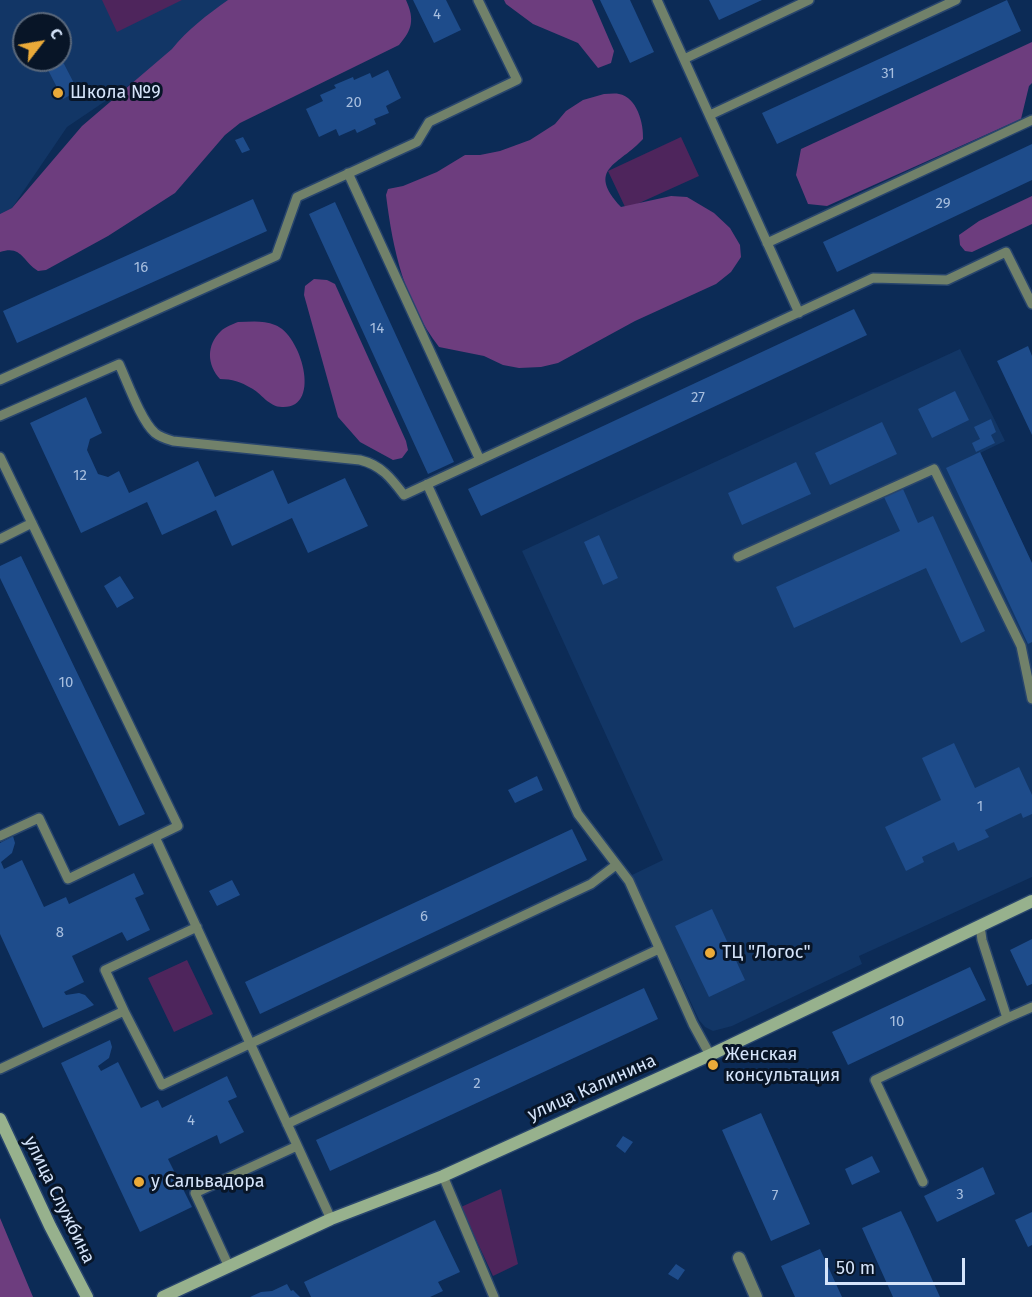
<!DOCTYPE html>
<html>
<head>
<meta charset="utf-8">
<style>
  body { margin:0 }
  #map { position:relative; width:1032px; height:1297px; overflow:hidden; background:#0c2b56; font-family:"Fira Sans",sans-serif }
  canvas { display:block }
  .north { position:absolute; left:12px; top:12px; width:60px; height:60px; box-sizing:border-box; background:#081527; border:2px solid #5a687b; border-radius:50%; rotate:59deg; font-size:16px; font-weight:700; line-height:24px; text-align:center; color:#d5e4fa }
  .north::after { content:''; display:block; margin:auto; width:21px; height:27px; background:#eaaa39; clip-path:polygon(50% 0,100% 100%,50% 72%,0 100%) }
  .scale { position:absolute; left:825px; top:1258px; width:140px; height:27px; box-sizing:border-box; border:3px solid #d5e4fa; border-top:0; padding-left:8px; font-size:18px; line-height:21px; white-space:nowrap; color:#d5e4fa; -webkit-text-stroke:4px #081527; paint-order:stroke }
</style>
</head>
<body>
<div id="map">
<canvas width="1032" height="1297"></canvas>
<div class="north">С</div>
<div class="scale">50 m</div>
</div>
<script>
const context = document.querySelector('canvas').getContext('2d');
context.lineJoin = 'round';
function paint(path, color) { context.fillStyle = color; context.fill(path, 'evenodd'); }
function trace(path, color, width, dash) { context.strokeStyle = color; context.lineWidth = width; context.lineCap = dash ? 'butt' : 'round'; context.setLineDash(dash || []); context.stroke(path); }
function write(font, color, halo, rows, align = 'center') {
  context.font = font + ' "Fira Sans",sans-serif'; context.lineWidth = 6; context.setLineDash([]); context.textBaseline = 'middle'; context.strokeStyle = halo; context.fillStyle = color; for (const [text, x, y, turn = 0] of rows) {
    context.save(); context.translate(x, y); context.rotate((+turn || 0) * Math.PI / 180); context.textAlign = isNaN(turn) ? turn : align; if (halo) context.strokeText(text, 0, 0); context.fillText(text, 0, 0); context.restore();
  }
}
paint(new Path2D(`
  M0 0H255L67 127 12 208 0 214ZM24 24H60V60H24Z
  M960 349 1005 441 980 453 1032 563V877L859 956 862 964 732 1026 713 1031 705 1027 699 1020 632 875 663 860 522 551Z`), '#123666');
paint(new Path2D(`
  M102 0H182L117 32Z
  M681 137 699 176 626 209 608 171Z
  M187 960 213 1014 174 1032 148 978Z
  M501 1189 518 1264 493 1276 461 1207Z`), '#4e255c');
paint(new Path2D(`
  M228 0H406C415 20 412 30 399 45L240 123 225 135 175 193 108 236 46 270 38 271C22 261 22 245 0 252V214L12 208 82 126 172 49C188 29 207 15 228 0Z
  M504 0H592L614 51 611 63 598 68 578 43 533 24 506 4Z
  M1032 42V83L1029 86 1021 119 827 206 808 204 796 175 801 149Z
  M604 94C609 94 615 93 619 94 637 97 644 124 643 139 620 165 585 168 621 207L671 196 687 197 714 213 730 228 740 245 741 257 731 272 716 284 635 321 558 363 541 367 519 368 503 365 484 356 439 347C404 301 393 251 386 195L388 189 403 186 437 172 465 155H480L500 151 530 140 555 124 566 111 583 100Z
  M1032 196V224L972 252 965 251 960 245 959 235 979 221Z
  M314 279 327 280 335 284 406 441 408 450 402 458 393 460 360 442 338 417 304 295 305 286Z
  M238 322C250 322 263 320 275 325 301 334 323 409 282 407 269 407 261 393 251 388 241 382 232 379 220 379 207 365 206 345 221 331 225 327 233 324 238 322Z
  M0 1218 33 1297H0Z`), '#6d3d7e');
paint(new Path2D(`
  M413 0H446L461 30 434 43Z
  M600 0H630L654 52 630 63Z
  M709 0H762L719 20Z
  M1007 0 1021 31 777 144 762 113Z
  M63 62 78 91 63 99 48 70Z
  M388 70 401 98 386 106 389 113 374 119 376 124 357 133 355 129 339 136 336 129 319 137 306 109 323 101 320 95 336 88 334 85 353 77 354 80 370 73 372 78Z
  M243 137 250 150 242 153 235 140Z
  M1032 144V180L837 272 823 242Z
  M253 199 267 231 17 343 3 311Z
  M335 202 454 462 428 474 309 214Z
  M854 309 867 335 481 516 468 489Z
  M1028 346 1032 356V435L997 361Z
  M955 391 969 420 932 438 918 409Z
  M86 397 102 433 90 439 87 450 98 474 108 477 119 471 129 493 198 461 215 497 273 470 288 504 345 478 368 526 308 553 292 518 232 546 216 510 162 535 147 502 81 533 30 423Z
  M991 419 996 432 991 435 995 443 976 452 972 443 980 439 974 427Z
  M882 422 897 454 830 485 815 453Z
  M980 452 1032 563V642L1028 644 946 468Z
  M796 462 811 494 742 525 728 493Z
  M903 489 918 523 933 516 985 631 961 643 926 568 794 628 776 587 900 531 884 497Z
  M599 535 618 578 603 585 584 542Z
  M21 556 145 814 119 826 0 578V566Z
  M120 576 134 598 117 608 104 586Z
  M954 743 975 788 1019 767 1032 795V814L1023 818 1021 813 985 830 989 837 958 851 954 842 922 857 924 862 906 871 885 827 941 800 922 758Z
  M537 776 543 790 515 803 508 790Z
  M572 829 587 860 260 1014 245 982Z
  M13 836 15 843 12 853 1 862 4 869 22 860 44 907 66 897 69 904 134 873 144 894 135 898 150 930 127 941 122 932 72 956 84 982 64 992 66 995 79 993 85 995 94 1005 43 1028 0 934V843Z
  M232 880 240 895 217 906 209 891Z
  M712 909 745 980 709 997 675 926Z
  M1032 939V984L1027 986 1010 950Z
  M970 967 986 1000 848 1065 832 1032Z
  M644 988 658 1019 330 1171 316 1140Z
  M110 1040 112 1047 109 1058 98 1066 101 1071 118 1062 141 1108 158 1100 162 1108 227 1076 237 1097 228 1101 244 1132 220 1144 217 1135 168 1159 192 1207 140 1232 61 1063Z
  M761 1113 810 1224 771 1241 722 1130Z
  M623 1136 633 1142 625 1153 616 1146Z
  M872 1156 880 1172 852 1185 845 1169Z
  M983 1167 995 1194 937 1222 924 1196Z
  M901 1211 910 1230 940 1297H893L862 1228Z
  M1032 1212V1245L1028 1247 1015 1220Z
  M435 1220 460 1272 438 1282 443 1291 430 1297H311L304 1282Z
  M820 1249 842 1297H795L781 1266Z
  M676 1264 685 1270 678 1280 668 1274Z
  M287 1284 291 1291 293 1290 300 1297H250L261 1292 272 1291Z`), '#1e4c8b');
const lane = new Path2D(`
  M657 0 799 313
  M684 59 809 0
  M710 115 956 0
  M348 173 480 460
  M767 243 1032 120
  M0 380 276 256 297 197 417 142 429 122 517 80 478 0
  M0 416 119 364C127 381 141 421 155 433 160 437 166 439 173 441L360 460C381 465 391 478 404 495L873 278 947 280 1006 252 1032 304
  M0 457 178 826 68 879 39 818 0 836
  M427 484 578 814 629 881 693 1024 710 1055
  M0 539 32 523
  M738 557 934 469 1021 646 1032 699
  M155 837 331 1219
  M980 926 982 940 1007 1018 1032 1007
  M124 1011 105 970 197 927
  M0 1069 124 1011 162 1085 591 884 616 865
  M287 1124 659 949
  M443 1176 494 1297
  M923 1182 875 1080 1007 1018
  M229 1267 195 1193 297 1146`);
const street = new Path2D(`
  M739 1258 756 1297`);
const secondary = new Path2D(`
  M0 1119 50 1226 87 1297
  M163 1297 331 1219 443 1176 710 1055 1032 901`);
trace(lane, '#28456d', 12);
trace(street, '#28456d', 15);
trace(secondary, '#28456d', 15);
trace(lane, '#71816a', 9);
trace(street, '#71816a', 12);
trace(secondary, '#97b18d', 12);
for (const [x, y, r, color] of [
  [58,93,6,"#eaaa39"],
  [710,953,6,"#eaaa39"],
  [713,1065,6,"#eaaa39"],
  [139,1182,6,"#eaaa39"]
]) { const dot = new Path2D(); dot.arc(x, y, r, 0, 2 * Math.PI); context.fillStyle = color; context.fill(dot); trace(dot, '#081527', 2); }
write('15px', '#a7bede', null, [
  ["4",437,15],
  ["31",888,74],
  ["20",354,103],
  ["29",943,204],
  ["16",141,268],
  ["14",377,329],
  ["27",698,398],
  ["12",80,476],
  ["10",66,683],
  ["1",980,807],
  ["6",424,917],
  ["8",60,933],
  ["10",897,1022],
  ["2",477,1084],
  ["4",191,1121],
  ["3",960,1195],
  ["7",775,1196]
]);
write('18px', '#d5e4fa', '#081527', [
  ["Школа №9",70,93],
  ["ТЦ \"Логос\"",722,953],
  ["Женская",725,1055],
  ["консультация",725,1076],
  ["у Сальвадора",151,1182]
], 'left');
write('18px', '#d5e4fa', '#081527', [
  ["улица Калинина",592,1088,-24],
  ["улица Службина",59,1200,64]
]);
</script>
</body>
</html>
